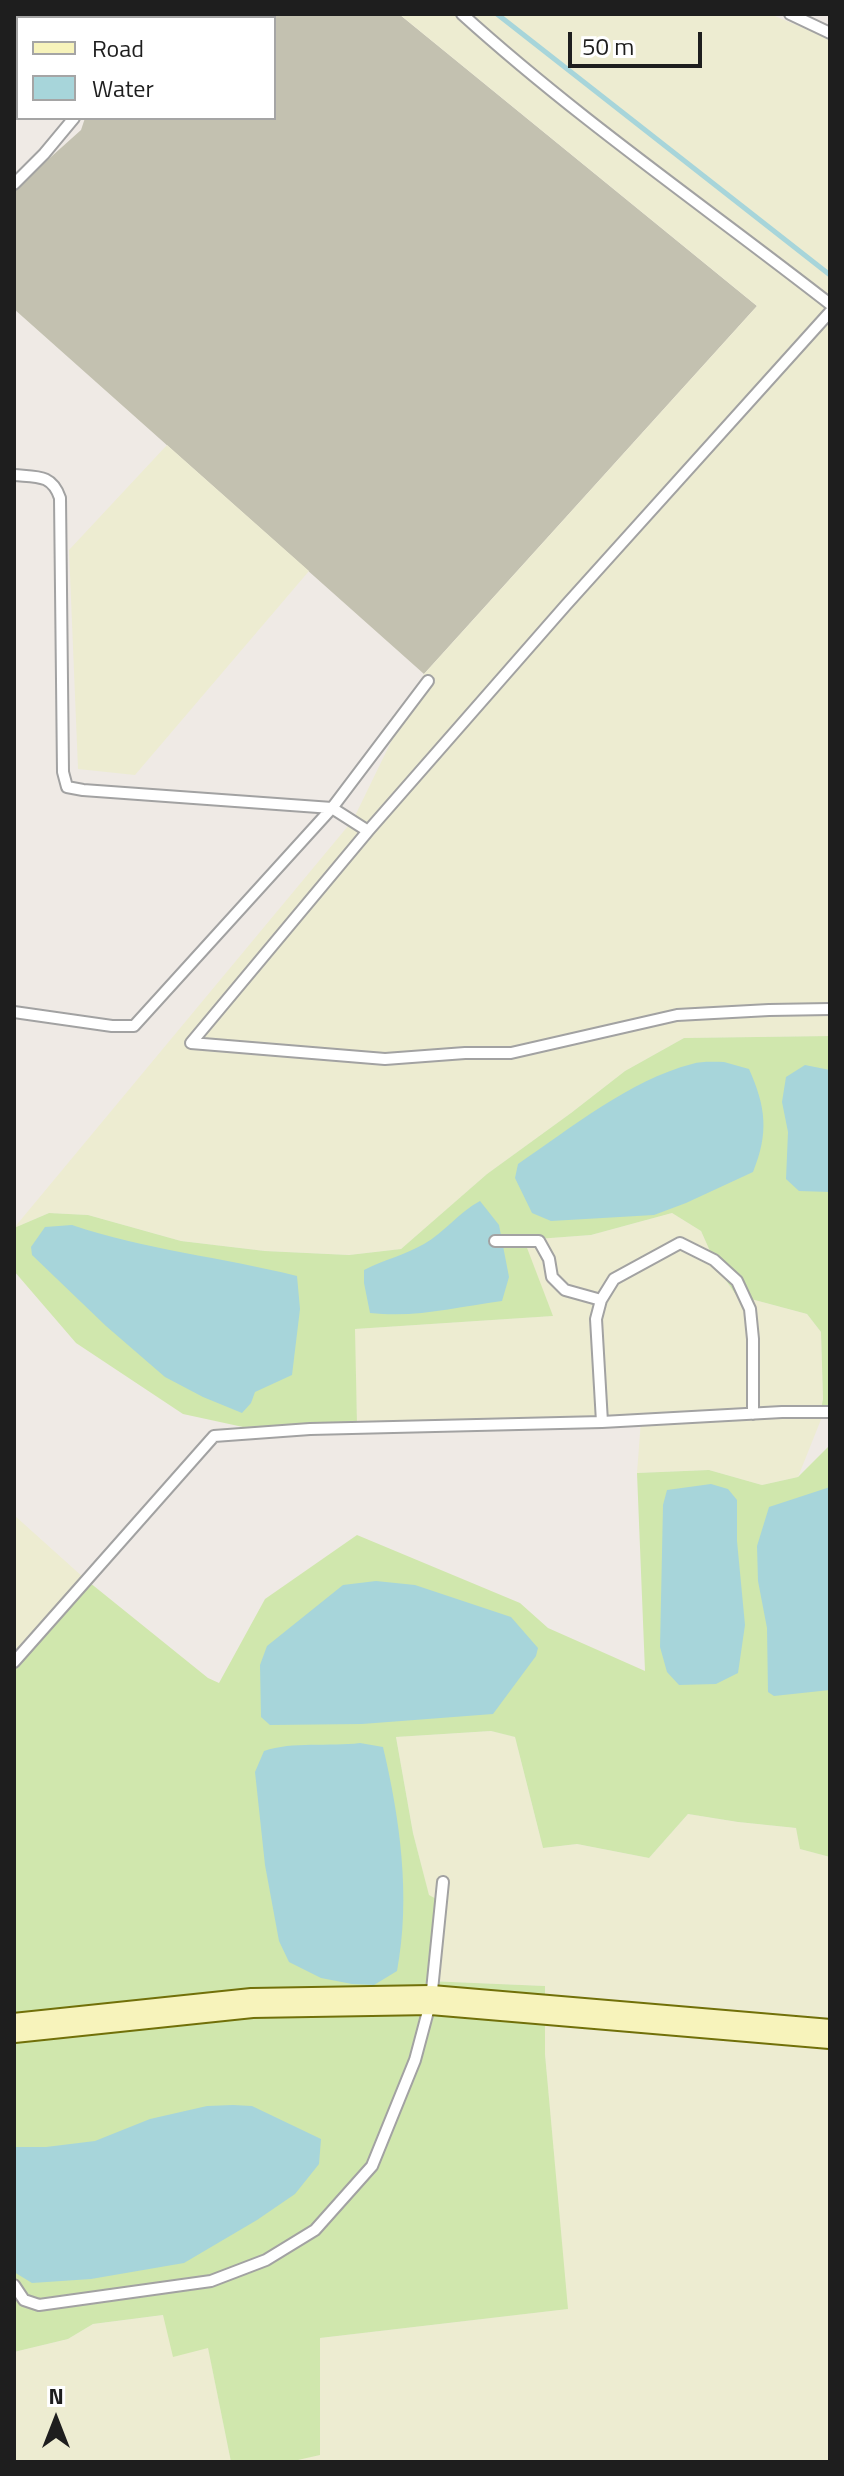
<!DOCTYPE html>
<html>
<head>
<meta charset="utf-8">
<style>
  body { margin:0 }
  #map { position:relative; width:844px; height:2476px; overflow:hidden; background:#efeae5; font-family:"Titillium Web",sans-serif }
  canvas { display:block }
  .frame { position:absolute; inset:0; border:16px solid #1e1e1e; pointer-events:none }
  .legend { position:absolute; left:16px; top:16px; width:260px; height:104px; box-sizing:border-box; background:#fff; border:2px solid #a5a5a5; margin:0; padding:10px 14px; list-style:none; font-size:24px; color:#1e1e1e }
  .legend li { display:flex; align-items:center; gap:16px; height:40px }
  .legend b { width:40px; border:2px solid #a5a5a5 }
  .north { position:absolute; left:16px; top:2380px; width:80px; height:80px; -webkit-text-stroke:6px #fff; paint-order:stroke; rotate:0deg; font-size:22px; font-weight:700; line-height:32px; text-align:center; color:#1e1e1e }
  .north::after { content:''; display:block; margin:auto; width:28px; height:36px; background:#1e1e1e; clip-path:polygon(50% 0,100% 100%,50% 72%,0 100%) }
  .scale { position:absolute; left:568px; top:32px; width:134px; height:36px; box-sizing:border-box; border:4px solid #1e1e1e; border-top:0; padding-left:10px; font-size:24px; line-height:28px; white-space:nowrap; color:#1e1e1e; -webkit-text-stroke:6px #fff; paint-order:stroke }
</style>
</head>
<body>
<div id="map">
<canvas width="844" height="2476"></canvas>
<div class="frame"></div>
<ul class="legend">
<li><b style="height:10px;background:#f7f3bb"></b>Road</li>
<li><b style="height:22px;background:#a7d5da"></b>Water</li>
</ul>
<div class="north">N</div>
<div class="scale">50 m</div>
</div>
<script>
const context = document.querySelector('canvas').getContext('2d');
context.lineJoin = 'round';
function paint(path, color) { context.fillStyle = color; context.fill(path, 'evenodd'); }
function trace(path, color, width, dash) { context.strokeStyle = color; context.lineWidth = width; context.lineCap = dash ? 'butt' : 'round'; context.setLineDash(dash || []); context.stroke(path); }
paint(new Path2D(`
  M140 14H399L757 306 424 674 14 309V190L81 130 85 118H274V18H136Z`), '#c3c1b0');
paint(new Path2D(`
  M14 14H140L136 18H18V23L14 22Z
  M399 14H770L830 39V1036L684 1038 625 1071 571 1113 487 1174 401 1249 349 1255 265 1251 181 1241 88 1215 49 1213 14 1228 353 820 424 674 757 306Z
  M167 445 309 571 135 775 78 769 69 550Z
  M672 1213 701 1231 718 1269 736 1295 807 1314 821 1332 823 1399 821 1412H824L798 1477 762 1485 709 1470 637 1473 641 1420 357 1424 354 1329 552 1316 523 1240 591 1235Z
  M14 1515 84 1578 14 1658Z
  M491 1731 515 1737 543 1848 577 1844 649 1858 688 1814 738 1822 796 1828 801 1849 830 1857V2462H289L320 2454V2338L567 2309 545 2054V1986L428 1981 440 1901 429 1896 413 1833 396 1737Z
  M164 2315 208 2347 231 2462H14V2352L68 2339 93 2324Z`), '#edecd1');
paint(new Path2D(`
  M830 1036V1413L820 1414 823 1399 821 1332 807 1314 736 1295 718 1269 701 1231 672 1213 591 1235 524 1240 553 1316 355 1329 357 1424 243 1427 183 1414 76 1343 14 1271V1228L49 1213 88 1215 181 1241 265 1251 349 1255 401 1249 487 1174 571 1113 625 1071 684 1038Z
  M830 1445V1857L800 1849 796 1828 738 1822 688 1814 649 1858 577 1844 543 1848 515 1737 491 1731 396 1737 413 1833 429 1895 440 1901 428 1981 545 1986V2054L568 2309 320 2338V2455L289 2462H231L208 2348 173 2357 163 2315 93 2324 68 2339 14 2352V1658L84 1578 208 1678 219 1683 265 1599 357 1535 520 1603 548 1628 645 1671 637 1473 709 1470 762 1485 798 1477Z`), '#d0e7ad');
paint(new Path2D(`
  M724 1062 749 1069C766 1107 769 1133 753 1172L686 1203 654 1215 551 1221 532 1213 515 1178 518 1164C571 1128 630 1080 692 1064 702 1061 714 1062 724 1062Z
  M805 1065 830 1070V1192L799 1191 786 1179 788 1132 782 1102 786 1077Z
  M480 1201 499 1225 509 1277 502 1301C456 1307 418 1318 370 1313L364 1283V1270C383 1260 405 1255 424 1244 445 1232 459 1212 480 1201Z
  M72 1225C145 1250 222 1257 297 1276L300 1309 292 1375 255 1392 251 1403 242 1413 203 1397 165 1377 106 1326 32 1255 31 1247 45 1227Z
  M711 1484 728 1489 737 1500V1541L745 1625 738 1673 716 1684 679 1685 667 1672 660 1647 663 1505 667 1490Z
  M830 1487V1690L774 1696 768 1692 767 1628 758 1581 757 1546 769 1507Z
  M376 1581 415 1585 511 1617 538 1648 536 1656 493 1714 362 1724 270 1725 261 1717 260 1665 267 1646 343 1585Z
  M360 1743 383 1747C400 1819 411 1897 397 1971L374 1985 352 1984 321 1978 289 1962 279 1941 265 1865 255 1772 264 1751C293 1741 329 1747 360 1743Z
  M233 2105 252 2106 321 2139 319 2164 295 2194 257 2220 184 2263 91 2279 32 2283 14 2272V2147H46L95 2141 150 2119 207 2106Z`), '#a7d5da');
trace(new Path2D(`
  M497 14 830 275`), '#a7d5da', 5);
const lane = new Path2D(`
  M462 14C578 119 707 208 830 304
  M790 14 830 33
  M119 18 123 14
  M14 184 44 154 74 118
  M14 475C37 477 52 474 60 498L63 772 67 787 83 790 332 808 134 1026H112L14 1012
  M428 681 332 808 368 831 566 605 830 312
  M368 831 191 1043 385 1059 465 1053H511L677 1015 769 1010 830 1009
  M495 1241H539L549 1259 552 1277 565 1290 601 1300
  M602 1422 596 1319 601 1300 614 1279 680 1243 714 1260 737 1281 750 1309 753 1339V1414
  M14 1662 214 1436 310 1429 602 1422 782 1412H830
  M14 2285 24 2300 39 2305 211 2281 266 2260 315 2230 372 2166 415 2060 431 2000 443 1882`);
const secondary = new Path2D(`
  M14 2028 252 2003 431 2000 830 2034`);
trace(lane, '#a2a2a2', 14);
trace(secondary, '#717009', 32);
trace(lane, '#fff', 10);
trace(secondary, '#f7f3bb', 28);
</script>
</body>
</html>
